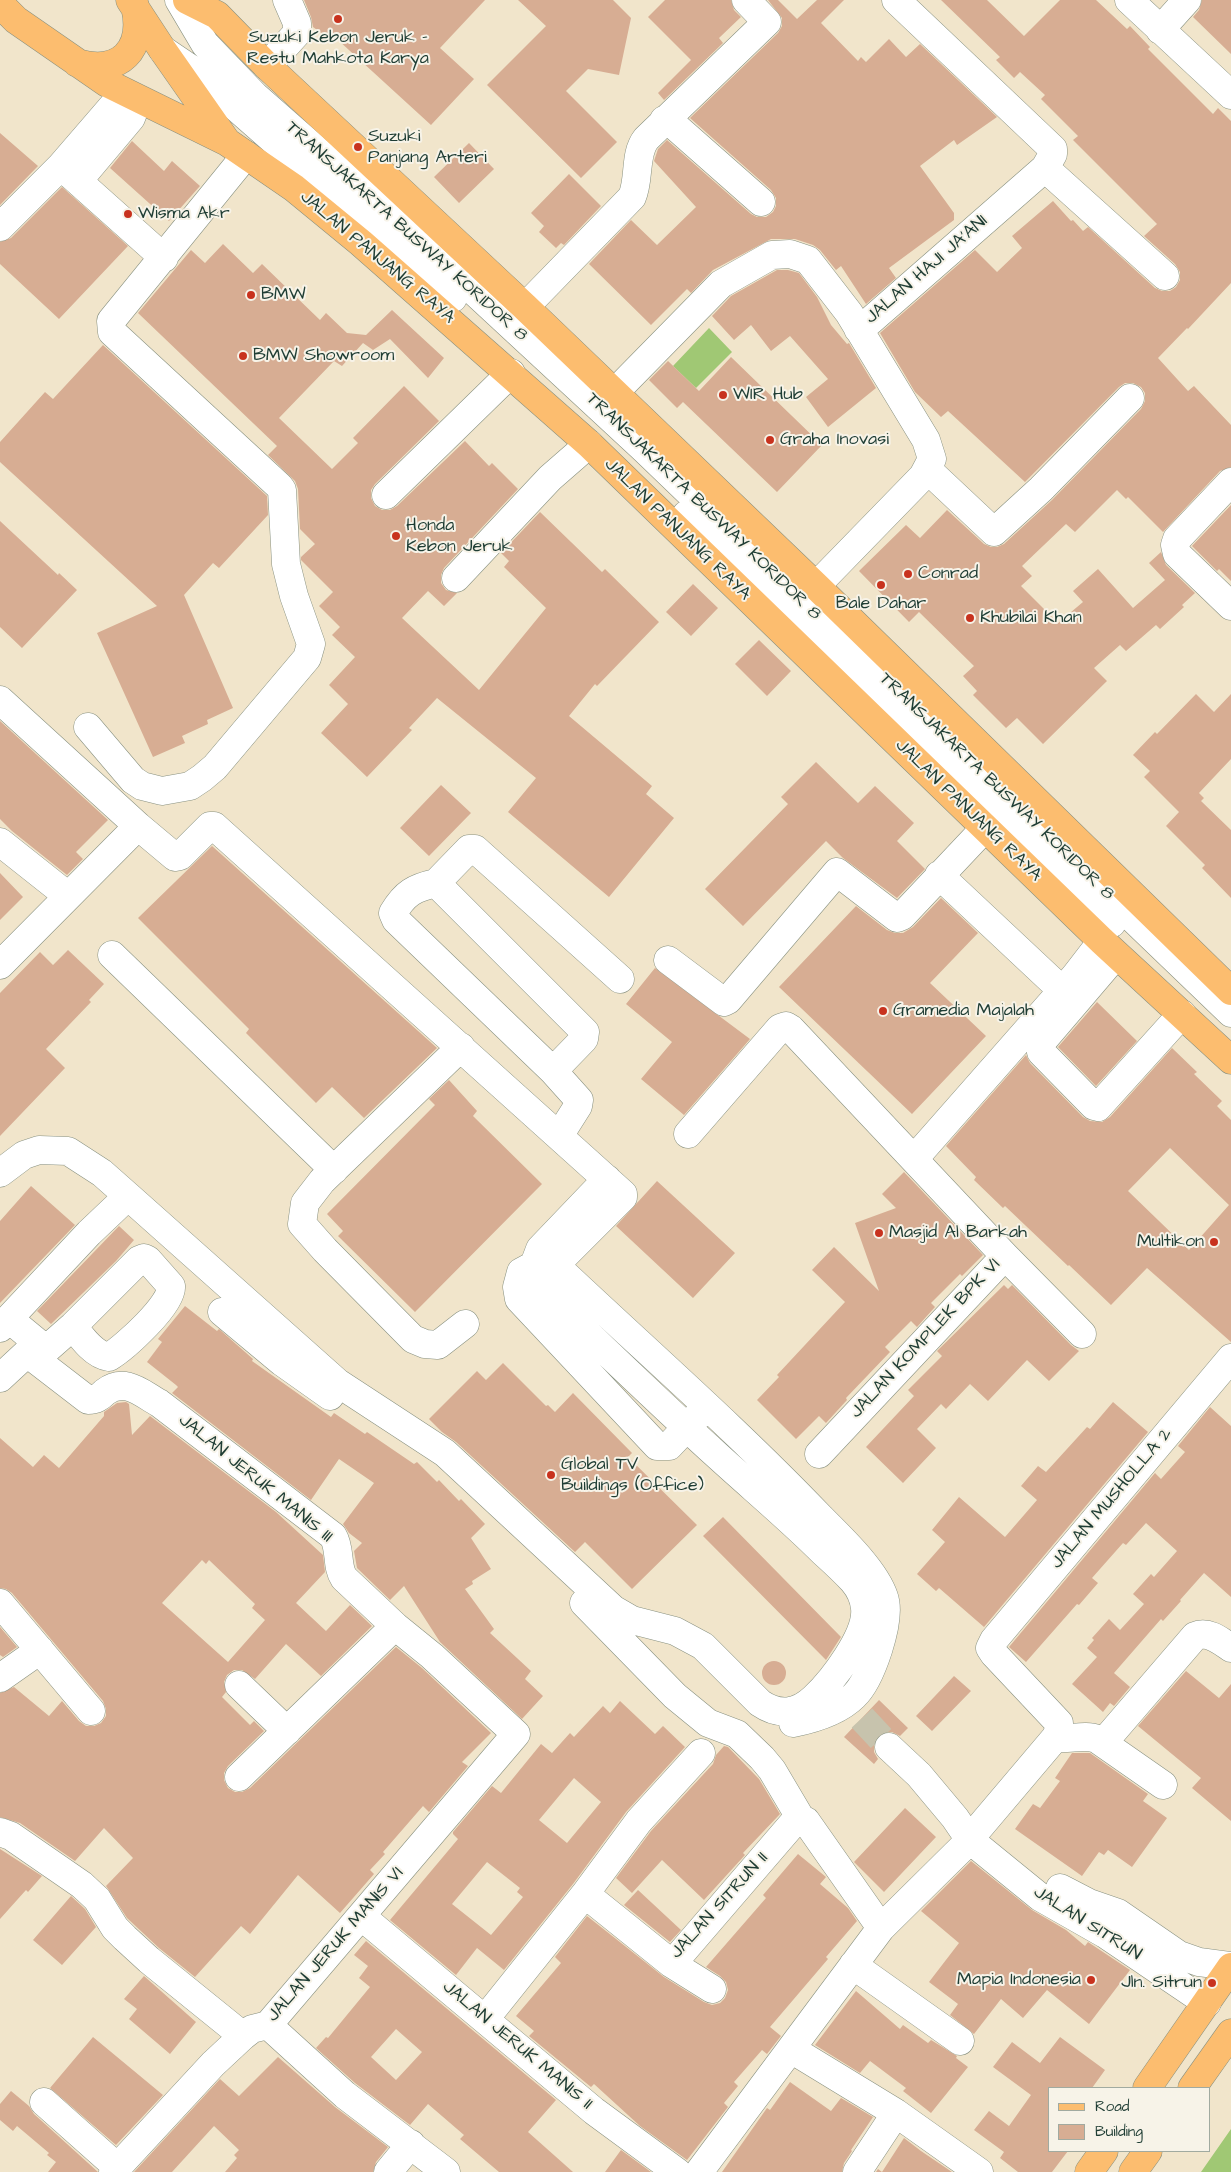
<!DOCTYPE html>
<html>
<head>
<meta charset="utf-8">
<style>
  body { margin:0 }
  #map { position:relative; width:1231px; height:2172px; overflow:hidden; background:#f1e5cb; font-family:"Architects Daughter",sans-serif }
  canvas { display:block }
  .legend { position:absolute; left:1048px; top:2087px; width:162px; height:65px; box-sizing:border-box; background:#f7f3e8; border:1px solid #a1aaa0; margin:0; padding:6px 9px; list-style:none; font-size:15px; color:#1f3d34 }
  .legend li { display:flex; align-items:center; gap:10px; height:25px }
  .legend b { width:25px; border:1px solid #a1aaa0 }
</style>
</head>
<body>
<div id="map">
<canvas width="1231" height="2172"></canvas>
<ul class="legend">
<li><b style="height:6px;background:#fcbd6f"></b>Road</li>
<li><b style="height:14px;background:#d7ad93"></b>Building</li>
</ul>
</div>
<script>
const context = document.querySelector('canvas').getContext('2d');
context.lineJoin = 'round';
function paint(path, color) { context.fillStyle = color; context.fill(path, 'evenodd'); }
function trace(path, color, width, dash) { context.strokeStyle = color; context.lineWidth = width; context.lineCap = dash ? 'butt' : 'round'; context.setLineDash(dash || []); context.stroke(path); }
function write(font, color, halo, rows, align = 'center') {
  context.font = font + ' "Architects Daughter",sans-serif'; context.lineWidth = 4; context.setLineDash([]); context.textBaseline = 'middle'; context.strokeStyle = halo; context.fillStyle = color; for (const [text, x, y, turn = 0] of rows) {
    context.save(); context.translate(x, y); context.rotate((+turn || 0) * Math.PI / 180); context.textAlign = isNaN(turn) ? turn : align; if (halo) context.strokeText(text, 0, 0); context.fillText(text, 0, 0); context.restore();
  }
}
paint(new Path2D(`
  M709 328 732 352 696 388 673 366Z
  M1231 2129V2172H1201Z`), '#a0c874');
paint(new Path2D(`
  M304 0H485L440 48 474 79 431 125 338 40H331L313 27 311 17Z
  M518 0H613L631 18 619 75 588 69 566 91 617 142 581 178 487 85 546 26Z
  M665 0H731L734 10 741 17 719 38 723 43 664 100 658 93 691 60 648 17Z
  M768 0H778L797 19 817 0H844L821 23 858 61 861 57 866 62 889 39 906 57 920 44 997 117 957 145 954 140 920 166 954 213V220L889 268 896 278 866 304 841 266 836 270 820 250 813 245 795 239H771L713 270 691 293 687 289 651 325 589 264 631 220 657 245 696 207 654 161 658 149 667 140 751 214 757 217H766L773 212 776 206V198L771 190 690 118 778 33 782 26V18Z
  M941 0H987L1024 36 1060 0H1096L1127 29 1130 26 1150 47 1148 49 1213 114 1218 108 1231 121V283L1188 329 1187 328 1158 358 1188 391 1194 386 1231 425V467L1220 471 1163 532 1128 497 1126 499 1117 490 1075 532 1066 524 1022 566 1032 576 1021 586 1058 623 1083 602 1073 591 1098 569 1133 608 1165 580 1149 563 1161 552 1166 565 1195 593 1182 605 1184 607 1160 629 1156 625 1126 651 1120 645 1094 668 1107 681 1043 744 1017 718 1006 728 973 695 977 691 963 676 974 666 919 612 909 622 859 571 906 525 920 538 947 510 984 544 991 547H997L1004 544 1052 500 1141 409 1145 401V393L1141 387 1133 383H1125L1119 387 1025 482 948 411 941 417 915 392 880 333 975 250 997 272 1022 248 1012 236 1053 201 1071 221 1073 220 1083 231 1088 227 1155 288 1162 291H1170L1176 287 1180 280V272L1175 264 1144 236 1157 224 1073 140 1078 136 1041 99 1045 95 1020 72 1014 78 996 60 1000 57Z
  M1202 0H1231V54L1193 17 1199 10Z
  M0 133 38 166 0 205Z
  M132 141 164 171 172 161 200 186 169 221 110 168Z
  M469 143 494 169 459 203 434 177Z
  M569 174 601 206 564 245 561 243 556 248 539 232 544 226 531 213Z
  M62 187 128 246 59 319 0 264V242L11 238Z
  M223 244 253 273 262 264 320 320 326 313 347 333 366 335 392 310 444 358 428 378 390 339 373 350 363 343 342 366 334 361 279 418 332 469 358 443 353 438 404 386 439 421 375 484 371 490V498L375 506 382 510H390L397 506 465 441 489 466 492 463 518 489 444 568 441 575V583L446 590 457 593 444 606 428 591 402 618 479 690 546 608 504 567 509 561 501 553 540 512 602 572 605 569 659 622 597 686 595 684 569 716 652 786 646 794 674 818 609 897 508 812 536 778 437 698 409 728 412 730 367 777 321 733 348 704 329 685 355 657 332 635 340 627 319 606 333 592 301 560V557L315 544 300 529 298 489 295 481 268 455 277 446 138 313 191 250 205 263Z
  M777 270H788L799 273 817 297 831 325 847 344 849 343 876 388 828 427 806 397 828 379 790 336 771 351 751 325 734 340 712 316 731 296Z
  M103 345 267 496 268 515 219 568 213 563 184 595 233 708 207 720 208 724 182 736 185 743 153 757 97 633 157 606 0 462V442L45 392 53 399Z
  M731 357 822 445 777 492 683 402 677 408 649 380 668 361 699 391Z
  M1231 505V581L1219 569 1217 571 1192 546Z
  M0 521 58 575 59 573 77 590 22 648 0 627Z
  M693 584 718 608 691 636 666 612Z
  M759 640 791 671 767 696 735 664Z
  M1196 694 1214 712 1231 694V759L1199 793 1204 798 1201 801 1231 830V898L1202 868 1205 865 1166 826 1179 812 1144 777 1150 771 1133 755 1155 732 1157 734Z
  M0 721 108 820 76 852 83 859 67 875 12 831 0 819Z
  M816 762 858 803 875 786 914 823 897 841 925 869 897 898 843 858 826 841 743 926 705 889 788 804 781 797Z
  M441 785 471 813 429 856 400 828Z
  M212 846 437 1048 364 1118 332 1087 316 1103 246 1033 249 1029 138 918Z
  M0 873 23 897 0 920Z
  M941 898 978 933 930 983 986 1036 912 1114 779 987 856 906 887 930 895 933H903L913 927Z
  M68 950 104 984 89 1000 91 1002 46 1049 65 1068 0 1136V993L40 952 53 965Z
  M655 968 750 1039 684 1115 641 1079 672 1042 626 1004Z
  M1097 1002 1137 1041 1096 1086 1058 1047Z
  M1172 1048 1197 1072 1194 1074 1222 1101 1217 1106 1231 1120V1342L1147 1268 1111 1305 1069 1265 1068 1266 1005 1206 1003 1208 974 1180 976 1177 946 1146 1026 1055 1030 1063 1083 1117 1090 1121 1102 1122 1110 1117ZM1170 1148 1229 1205 1189 1250 1128 1191Z
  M449 1080 477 1111 473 1116 542 1184 415 1312 338 1236 343 1231 327 1214 435 1105 429 1099Z
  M904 1172 983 1255 962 1276 960 1274 931 1303 935 1307 917 1327 911 1321 885 1347 890 1352 846 1398 847 1400 826 1423 819 1416 796 1439 757 1400 779 1377 777 1375 845 1302 812 1270 834 1247 879 1291 855 1223 896 1208 882 1194Z
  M657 1181 735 1253 693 1298 616 1226Z
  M31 1186 75 1225 0 1303V1221Z
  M119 1226 134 1240 116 1261 51 1324 37 1311Z
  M1004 1285 1008 1289 1012 1285 1071 1345 1079 1351 1049 1381 1027 1360 988 1401 970 1384 946 1409 941 1404 917 1429 936 1448 903 1483 866 1447 914 1396 908 1390 942 1356 937 1351Z
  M185 1306 217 1331 219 1329 253 1359 252 1361 331 1417 334 1413 365 1434 367 1432 414 1464 417 1462 437 1482 439 1480 459 1501 461 1499 485 1524 471 1538 491 1569 472 1581 473 1584 465 1589 494 1629 490 1633 531 1671 525 1679 543 1696 522 1719 440 1642 404 1586 390 1600 357 1568 354 1551 362 1543 349 1533 343 1524 374 1483 339 1459 311 1500 172 1393 178 1387 176 1385 147 1362 162 1342 158 1339Z
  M503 1363 546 1406 548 1405 555 1412 573 1393 632 1453 628 1457 697 1525 632 1589 585 1542 575 1552 456 1442 442 1432 429 1419 477 1371 486 1380Z
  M126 1402 129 1404 132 1435 150 1416 276 1512 323 1555 325 1572 296 1603 326 1631 350 1605 372 1626 321 1676 286 1644 255 1679 242 1670H234L227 1675 224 1682 226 1692 222 1697 250 1725 254 1721 264 1731 228 1766 224 1773V1780L228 1788 235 1792H242L250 1788 396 1647 422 1668 491 1733 462 1762 468 1766 429 1812 423 1806 383 1852 385 1854 370 1870 374 1874 340 1913 298 1875 250 1934 241 1926 195 1977 159 1948 127 1918 106 1886 133 1858 104 1828 75 1861 20 1823 0 1817V1693L14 1687 49 1716 62 1701 79 1721 86 1726H94L101 1723 106 1716V1709L103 1701 12 1593 6 1589 0 1588V1438L33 1467 44 1455 59 1468 104 1416V1412L117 1403ZM202 1560 206 1564 209 1560 255 1604 252 1608 265 1620 228 1662 162 1603Z
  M1113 1402 1148 1432 984 1627 939 1588 936 1591 917 1574 945 1542 932 1530 959 1497 1005 1537 1037 1500 1021 1486 1038 1466 1046 1472 1087 1427 1090 1429Z
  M1210 1407 1231 1426V1597L1204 1573 1180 1600 1181 1601 1163 1621 1161 1619 1114 1673 1130 1687 1114 1706 1110 1703 1103 1712 1072 1684 1097 1657 1087 1648 1094 1640 1092 1638 1109 1619 1120 1630 1144 1604 1133 1594 1151 1574 1154 1577 1177 1551 1146 1523 1126 1545 1123 1543 1092 1578 1098 1583 1079 1605 1077 1604 1026 1662 1009 1647 1155 1473 1161 1479 1185 1452 1178 1446Z
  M723 1517 841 1637 826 1660 703 1536Z
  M0 1627 17 1647 3 1657 0 1655Z
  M762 1673a12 12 0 1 1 24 0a12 12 0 1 1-24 0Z
  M1186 1671 1219 1698 1231 1684V1821L1192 1788 1201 1778 1138 1726Z
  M954 1676 971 1691 932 1731 916 1716Z
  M879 1700 908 1728 900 1736 892 1732H885L878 1736 874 1744V1752L878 1759 874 1764 844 1737Z
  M620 1701 655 1734 663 1726 685 1747 626 1812 573 1884 504 1970 477 1948 456 1975 390 1920 458 1839 453 1834V1832L492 1786 501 1793 541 1744 552 1753 570 1733 574 1737 603 1706 610 1713ZM574 1778 601 1802 567 1843 539 1820ZM487 1862 520 1888 517 1892 523 1897 491 1935 452 1904Z
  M724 1746 728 1747 759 1779 780 1814 743 1853 745 1855 704 1900 662 1860 632 1893 616 1878 651 1831 713 1764 716 1755Z
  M1072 1753H1090L1148 1794 1143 1801 1167 1818 1132 1867 1108 1850 1104 1855 1099 1852 1082 1876 1015 1829 1033 1804 1040 1808 1060 1781 1055 1778Z
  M905 1808 936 1837 884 1892 854 1862Z
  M0 1849 42 1876 28 1892 26 1890 0 1919Z
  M798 1854 826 1877 820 1884 848 1908 857 1921 826 1957 828 1959 770 2027 781 2036 767 2054 762 2050 734 2082 738 2086 724 2103 728 2107 687 2160 640 2126 594 2084 591 2087 529 2036 534 2031 516 2016 561 1963 555 1957 587 1916 664 1977 704 2002 712 2005 720 2003 725 1998 728 1990 726 1982 720 1976 706 1967 766 1898 763 1895Z
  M971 1861 1032 1910 1066 1930 1085 1946 1088 1942 1130 1970 1089 2024 1047 1990 1023 2018 1001 1999 974 2034 950 2015 958 2004 929 1982 959 1943 921 1911Z
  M638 1890 681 1930 670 1942 624 1905Z
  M71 1896 85 1909 96 1927 62 1965 33 1940Z
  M366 1941 556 2100 528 2132 573 2172H499L460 2139 464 2135 428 2104 410 2125 355 2083 316 2048 326 2037 328 2038 370 1987 359 1978 368 1966 354 1955ZM396 2029 422 2052 396 2080 371 2057Z
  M144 1976 196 2022 170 2054 129 2019 137 2009 124 1999Z
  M856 1991 900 2029 903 2025 928 2043 931 2040 957 2056 956 2058 968 2067 931 2113 903 2091 906 2088 870 2061 860 2073 815 2045Z
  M93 2037 163 2095 116 2145 50 2088Z
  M1060 2037 1105 2070 1092 2088H1050V2151H1068L1052 2172H1018L1000 2158 1004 2152 974 2130 989 2111 1009 2126 1031 2095 993 2067 1012 2042 1040 2063Z
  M278 2057 335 2107 388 2147 376 2162 373 2172H225L237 2158 234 2155 239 2150 214 2126 172 2172H134L220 2079 239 2096Z
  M790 2082 831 2111 841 2098 873 2117 851 2150 852 2151 844 2163 842 2172H722L767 2108 770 2110Z
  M11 2091 29 2106 34 2114 98 2172H48L56 2162 47 2155 49 2153 17 2126 13 2131 0 2120V2104Z
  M904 2138 921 2151 952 2172H876L878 2169 882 2172Z
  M621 2150 651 2172H605Z`), '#d7ad93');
trace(new Path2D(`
  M862 1718 889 1747`), '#c7c3ad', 28, [28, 14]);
const minor = new Path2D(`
  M179 0 205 44 255 96 412 234 643 448 1231 1013
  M1129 0 1231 95
  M1160 30 1187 0
  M163 50 197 73 453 298
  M267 66 297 33V23L287 0
  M664 120H668L761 202
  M61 166 164 258
  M1045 168 1165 276
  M78 181 131 118 138 100
  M0 227 61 166 124 93
  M525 307 632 197C640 179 634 154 646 139L767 22 746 0
  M858 329 870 321 1045 168 1053 154V149L896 0
  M615 392 721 284 772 255 790 254 808 260 849 313 926 440 932 459 923 476 816 586
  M928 470 994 532 1041 489 1130 398
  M1231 482 1177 539 1175 545 1177 554 1231 606
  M386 495 511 373
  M686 515C826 653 966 791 1112 923
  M456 578 550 478 589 444
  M0 700 138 826
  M88 727 133 780 142 786 162 791 190 786 202 778 215 767 307 658 311 644 294 596 286 564 282 490 279 486 112 332 111 321 246 155
  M0 842 68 896
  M939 875 1051 980
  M436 883C414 888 405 893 393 913L396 920 553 1071
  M112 955 334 1170
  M1116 955 1040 1044 1041 1052 1094 1106 1098 1107 1182 1014
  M668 960 724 1002 728 1000 837 872 897 918 902 916 985 828
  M0 965 138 826 175 857 180 856 210 826H214L623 1194V1197L555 1265
  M461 1047 322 1181 305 1203 302 1224 325 1250 413 1339 425 1344 438 1345 465 1324
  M688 1134 780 1028 786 1026 791 1029 1005 1256 819 1454
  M559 1136 578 1106 579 1100 553 1071 584 1039 585 1032 436 883 469 849H475L620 979
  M914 1159 1075 976 1102 941
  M0 1173 24 1155 39 1150 68 1151 102 1173 128 1196
  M1005 1256 1082 1334
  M222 1312 282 1362 330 1396
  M9 1319 43 1347 48 1348 73 1326 139 1260 144 1258 148 1260 171 1286C174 1303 124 1348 109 1357 94 1355 82 1338 73 1326
  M0 1328 89 1233 128 1196 338 1383 445 1453 613 1609 632 1620 675 1631 703 1646 760 1703C779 1716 797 1714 814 1698 832 1681 868 1635 865 1608 864 1598 859 1588 853 1581 844 1571 833 1561 823 1552 790 1519 754 1489 720 1458 657 1401 597 1342 535 1284L533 1278 534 1265 540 1249 607 1179
  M0 1378 27 1353 88 1400C96 1400 100 1397 105 1392 125 1377 141 1393 159 1403L333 1536C341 1549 336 1566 344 1578L395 1626 432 1656 516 1734 268 2025 252 2029 243 2036 149 1960 125 1938 115 1928 97 1899 82 1885 11 1836 0 1832
  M706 1407 669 1446H657L519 1299 517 1287 521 1272 534 1265H555C644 1349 737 1430 821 1518 841 1538 875 1570 884 1597 892 1620 871 1680 854 1696 839 1711 813 1719 793 1723
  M0 1603 91 1711
  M584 1603 675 1696 708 1723 737 1734 762 1758 772 1770 801 1819
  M0 1678 40 1650
  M239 1685 287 1731
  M1055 1738C1069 1740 1085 1734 1097 1739L1163 1785
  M1103 1743 1195 1636C1208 1630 1221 1641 1231 1648
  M889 1747 919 1775 955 1818 970 1840 1040 1897 1105 1934 1207 2003
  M239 1777 395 1626
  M1060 1888 1089 1903 1118 1913 1179 1955 1199 1962 1231 1966
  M585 1894 639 1821 701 1753
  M361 1916 594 2111 677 2172
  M672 1964 712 1989
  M853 1965 960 2041
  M485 2019 585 1894 672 1964 795 1821 801 1819 806 1821 881 1928
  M268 2025 345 2095 446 2172
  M791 2049 896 2113 979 2172
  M44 2102 117 2167
  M113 2172 213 2064 243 2036
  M388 2172 411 2144
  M699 2172 881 1928 970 1840 978 1829 1055 1738 1059 1731V1723L994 1654 990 1648 994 1640 1231 1358
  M857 2172 896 2113`);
const major = new Path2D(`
  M130 0 162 49 227 142 294 188 361 243 589 444 1102 941 1231 1060
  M187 0 217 15 267 66 525 307 816 586 1231 991
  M0 4 16 20 107 83 227 142
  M77 63C120 75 145 50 135 6
  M1147 2088 1231 1967
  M1192 2088 1231 2033
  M1089 2172 1104 2151
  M1133 2172 1148 2151`);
trace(minor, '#889180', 29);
trace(major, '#889180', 29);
trace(minor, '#fff', 28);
trace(major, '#fcbd6f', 28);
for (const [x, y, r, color] of [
  [338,19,5,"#c8321e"],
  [358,147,5,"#c8321e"],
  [128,214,5,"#c8321e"],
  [251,295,5,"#c8321e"],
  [243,356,5,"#c8321e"],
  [723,395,5,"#c8321e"],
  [770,440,5,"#c8321e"],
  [396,536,5,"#c8321e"],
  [908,574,5,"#c8321e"],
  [881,585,5,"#c8321e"],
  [970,618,5,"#c8321e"],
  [883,1011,5,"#c8321e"],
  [879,1233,5,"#c8321e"],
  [1214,1242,5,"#c8321e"],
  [551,1475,5,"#c8321e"],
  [1091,1980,5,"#c8321e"],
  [1212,1983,5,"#c8321e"]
]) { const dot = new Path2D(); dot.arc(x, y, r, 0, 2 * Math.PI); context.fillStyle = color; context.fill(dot); trace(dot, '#f7f3e8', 2); }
write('18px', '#1f3d34', '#f7f3e8', [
  ["Suzuki Kebon Jeruk -",338,38,"center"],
  ["Restu Mahkota Karya",338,59,"center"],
  ["Suzuki",368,137],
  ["Panjang Arteri",368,158],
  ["Wisma Akr",138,214],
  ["BMW",261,295],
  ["BMW Showroom",253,356],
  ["WIR Hub",733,395],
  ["Graha Inovasi",780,440],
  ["Honda",406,526],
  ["Kebon Jeruk",406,547],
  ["Conrad",918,574],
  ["Bale Dahar",881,604,"center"],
  ["Khubilai Khan",980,618],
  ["Gramedia Majalah",893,1011],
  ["Masjid Al Barkah",889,1233],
  ["Multikon",1204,1242,"right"],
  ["Global TV",561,1465],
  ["Buildings (Office)",561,1486],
  ["Mapia Indonesia",1081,1980,"right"],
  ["Jln. Sitrun",1202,1983,"right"]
], 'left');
write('18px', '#1f3d34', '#f7f3e8', [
  ["TRANSJAKARTA BUSWAY KORIDOR 8",406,232,42],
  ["JALAN PANJANG RAYA",377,258,40],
  ["JALAN HAJI JA'ANI",927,270,-41],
  ["TRANSJAKARTA BUSWAY KORIDOR 8",703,507,44],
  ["JALAN PANJANG RAYA",677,530,44],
  ["TRANSJAKARTA BUSWAY KORIDOR 8",996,787,44],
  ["JALAN PANJANG RAYA",968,811,44],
  ["JALAN KOMPLEK BPK VI",926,1339,-47],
  ["JALAN JERUK MANIS III",255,1479,39],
  ["JALAN MUSHOLLA 2",1112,1499,-50],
  ["JALAN SITRUN II",720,1906,-48],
  ["JALAN SITRUN",1087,1924,32],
  ["JALAN JERUK MANIS VI",336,1945,-49],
  ["JALAN JERUK MANIS II",517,2046,40]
]);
</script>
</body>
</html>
